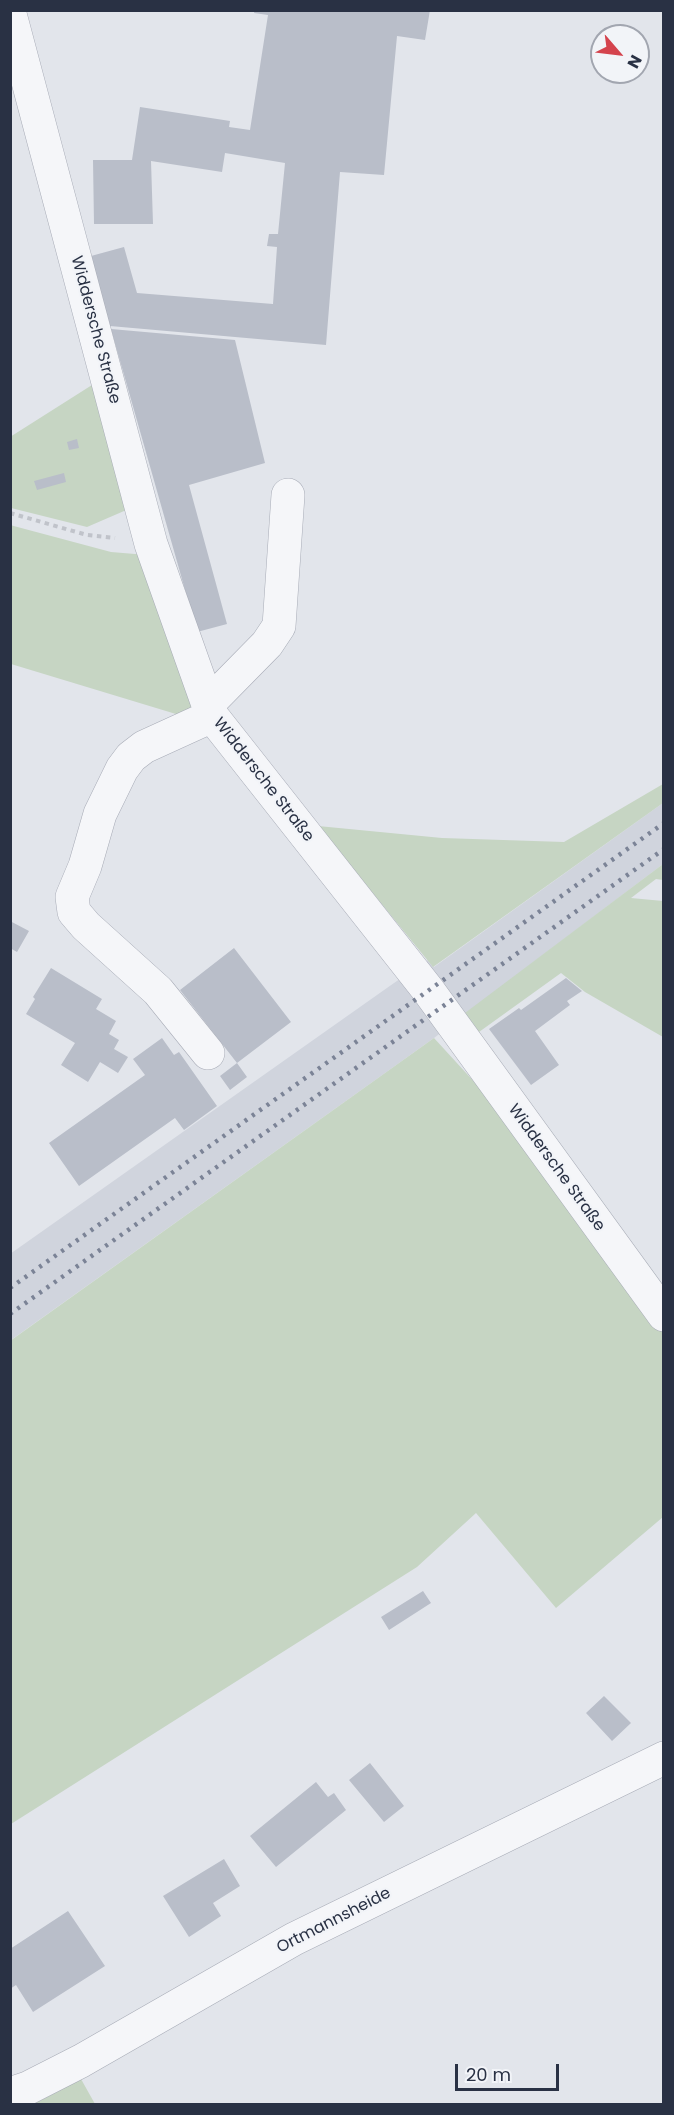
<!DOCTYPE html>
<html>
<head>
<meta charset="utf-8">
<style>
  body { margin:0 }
  #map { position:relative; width:674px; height:2115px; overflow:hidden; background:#e2e5eb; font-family:Poppins,sans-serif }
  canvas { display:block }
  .frame { position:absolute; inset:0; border:12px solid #293144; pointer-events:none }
  .north { position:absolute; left:590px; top:24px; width:60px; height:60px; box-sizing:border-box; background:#f2f4f8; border:2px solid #a2a6b0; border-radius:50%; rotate:118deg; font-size:16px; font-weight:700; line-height:24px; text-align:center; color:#293144 }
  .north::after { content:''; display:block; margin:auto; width:21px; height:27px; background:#d4434d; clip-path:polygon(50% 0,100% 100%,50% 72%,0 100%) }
  .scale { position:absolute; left:455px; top:2064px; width:104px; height:27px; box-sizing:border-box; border:3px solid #293144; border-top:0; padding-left:8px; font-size:18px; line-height:21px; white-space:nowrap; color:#293144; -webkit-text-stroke:4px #f2f4f8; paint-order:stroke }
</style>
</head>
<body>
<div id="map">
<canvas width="674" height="2115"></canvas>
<div class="frame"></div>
<div class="north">N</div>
<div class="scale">20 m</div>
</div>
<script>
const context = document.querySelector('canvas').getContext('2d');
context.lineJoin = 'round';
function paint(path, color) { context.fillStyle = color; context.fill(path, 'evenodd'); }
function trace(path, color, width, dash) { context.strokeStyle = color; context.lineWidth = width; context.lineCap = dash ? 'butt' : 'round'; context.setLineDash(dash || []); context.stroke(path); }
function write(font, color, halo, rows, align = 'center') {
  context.font = font + ' Poppins,sans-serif'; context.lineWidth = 4.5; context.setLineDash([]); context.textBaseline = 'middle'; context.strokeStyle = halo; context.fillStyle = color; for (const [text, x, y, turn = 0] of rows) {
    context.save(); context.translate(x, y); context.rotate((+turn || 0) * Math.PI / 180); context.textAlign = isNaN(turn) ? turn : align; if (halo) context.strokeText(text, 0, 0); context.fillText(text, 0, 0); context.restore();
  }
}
paint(new Path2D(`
  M663 803V864L434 1038 11 1340 10 1254 394 983 428 960 434 967Z`), '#d0d4dd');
paint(new Path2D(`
  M92 385 131 508 87 527 11 508 10 437Z
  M10 525 111 552 147 555 199 721 11 664Z
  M663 784V803L433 967 318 826 442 838 564 842Z
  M663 864V880L656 879 631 898 663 901V1037L585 992 561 973 479 1032 465 1013Z
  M434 1038 511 1122 663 1331V1517L556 1608 476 1513 417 1567 11 1824 10 1341Z
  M81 2079 95 2104H34Z`), '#c6d5c3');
paint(new Path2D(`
  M255 10H430L425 40 397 36 384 175 340 172 326 345 110 326 91 256 124 247 137 293 273 304 277 247 267 246 269 234H278L285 163 225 153 222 172 151 161 153 224H94L93 160H132L140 107 230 121 229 127 250 130 268 15 254 13Z
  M111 329 235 340 265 463 189 485 227 624 197 632Z
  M77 439 79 448 69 450 67 442Z
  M64 473 66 482 37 490 34 481Z
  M10 921 29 931 17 952 10 948Z
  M234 948 291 1022 237 1063 180 990Z
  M51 968 102 999 96 1009 116 1021 109 1034 119 1040 114 1049 128 1057 118 1073 100 1062 88 1082 61 1065 75 1043 26 1014 35 999 33 997Z
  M566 978 582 991 567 1001 570 1005 535 1031 559 1065 531 1085 489 1029 519 1008 521 1010Z
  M162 1038 174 1055 179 1052 217 1106 184 1130 175 1118 79 1186 49 1143 145 1075 133 1059Z
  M237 1063 247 1077 230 1090 220 1076Z
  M423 1591 431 1603 389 1630 381 1617Z
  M604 1696 631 1723 612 1741 586 1713Z
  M370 1763 404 1806 384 1822 349 1780Z
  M316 1782 328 1797 334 1793 346 1810 276 1867 250 1836Z
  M224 1859 240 1886 213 1903 221 1916 189 1937 163 1896Z
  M68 1911 105 1966 33 2012 16 1985 10 1989V1949Z`), '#b9bec9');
const minor = new Path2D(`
  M10 14 151 544 212 716 428 990 664 1315
  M208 704 267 644 279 626 288 495
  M208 1053 158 991 86 926 74 912 72 897 85 866 100 814 122 769 131 757 144 747 212 716
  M10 2094 28 2088 81 2061 294 1939 664 1758`);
trace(minor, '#a7abb6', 34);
trace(new Path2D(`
  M10 513 87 535 115 538`), '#c0c3ca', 4, [4.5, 4.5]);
trace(minor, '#f5f6f9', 33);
trace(new Path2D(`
  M10 1288 664 823
  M10 1314 664 849`), '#7b8396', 4.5, [3, 6]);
write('16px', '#293144', '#f2f4f8', [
  ["Widdersche Straße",95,330,75],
  ["Widdersche Straße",263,780,52],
  ["Widdersche Straße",556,1168,54],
  ["Ortmannsheide",334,1921,-27]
]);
</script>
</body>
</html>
